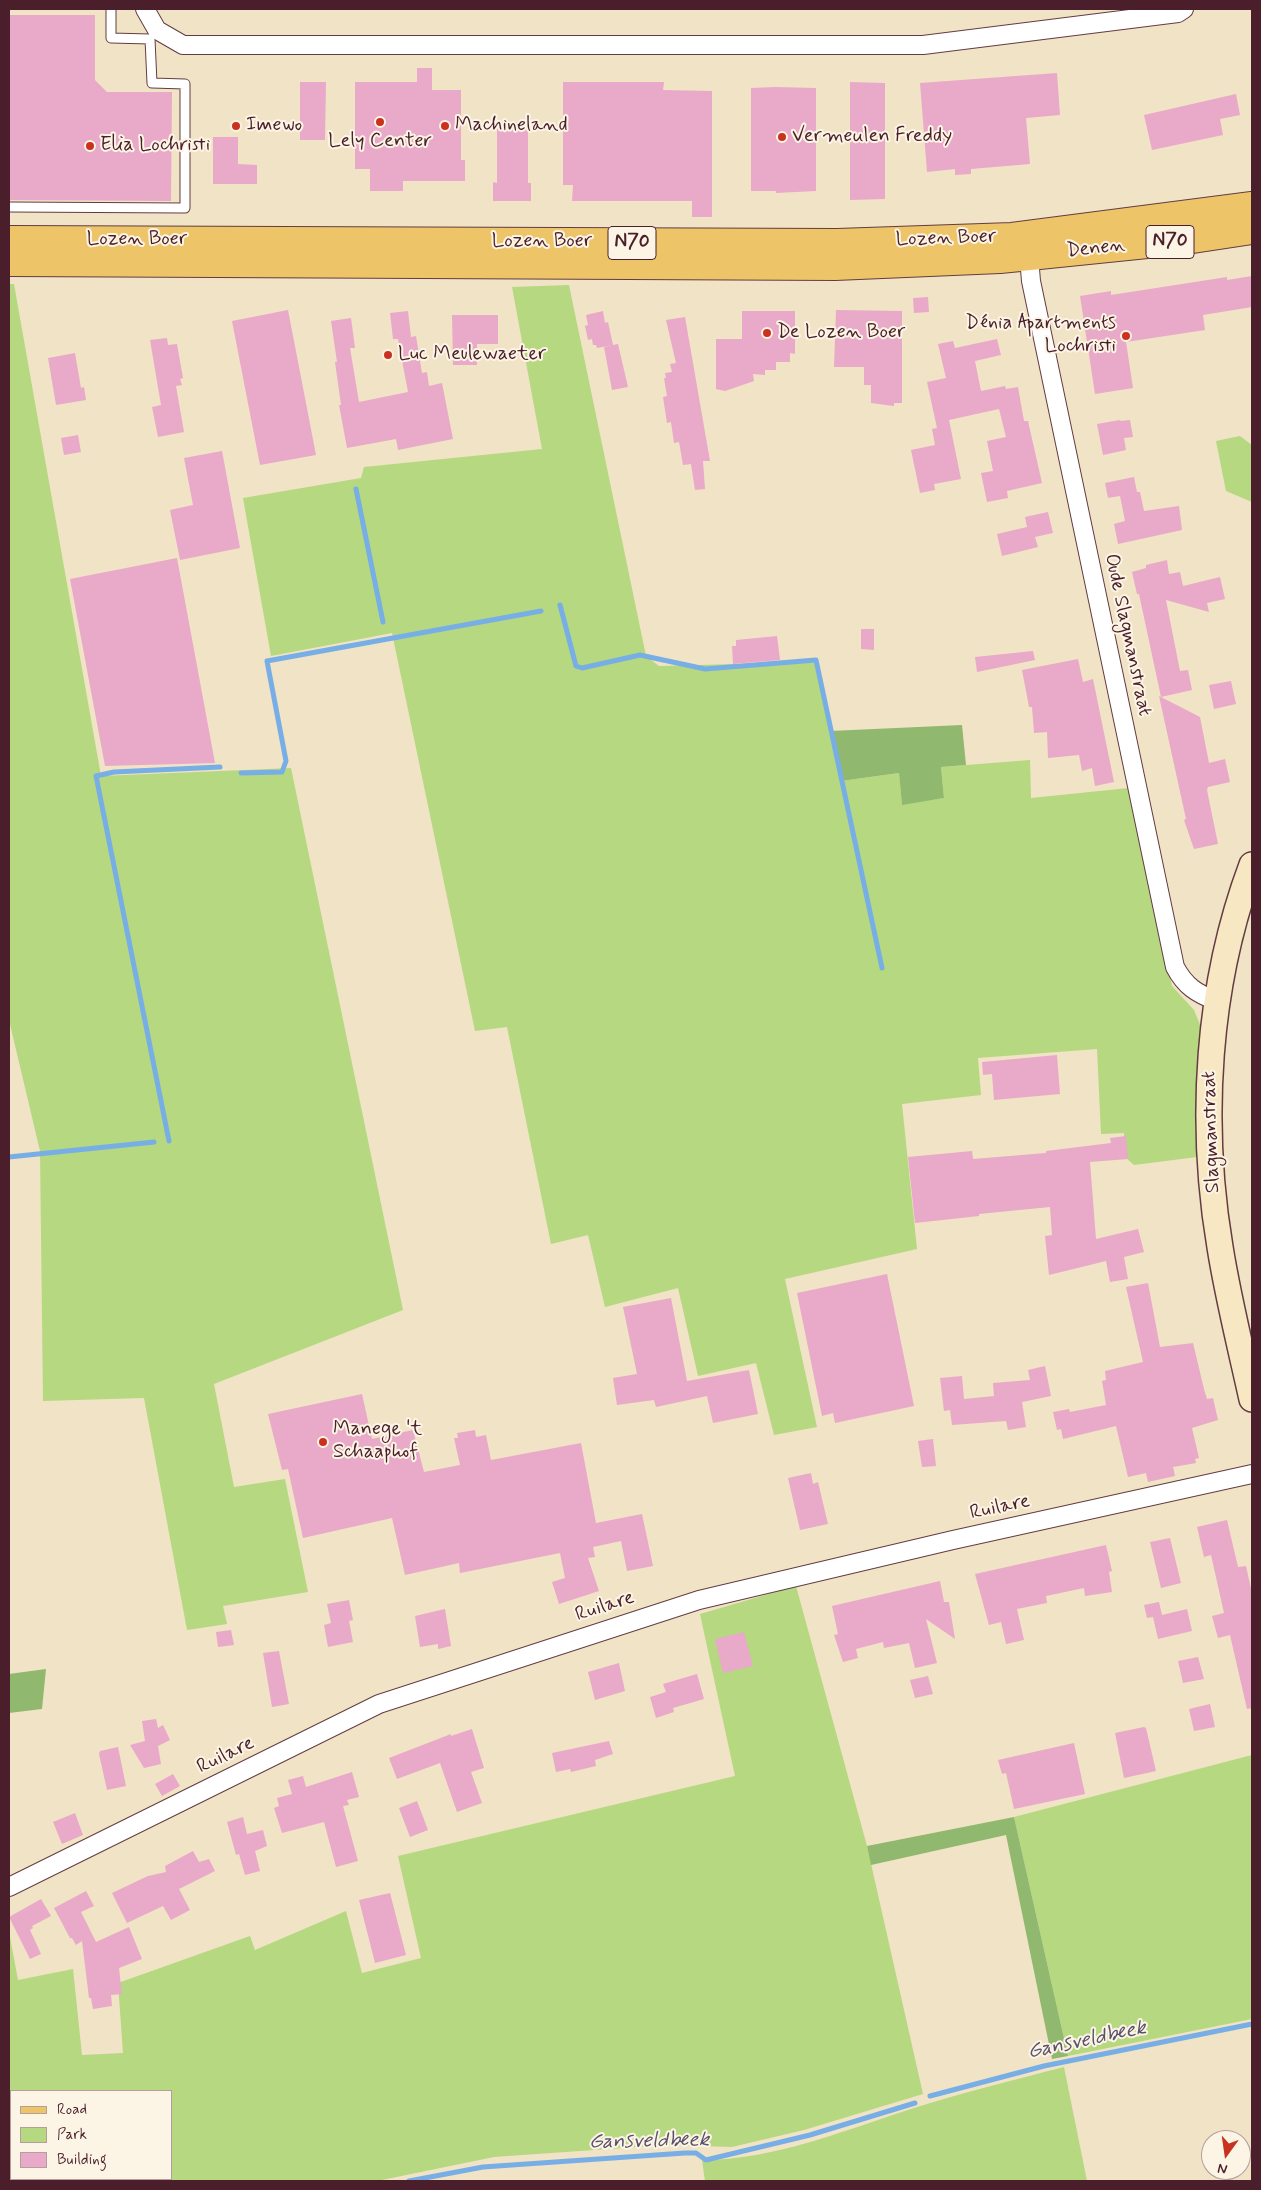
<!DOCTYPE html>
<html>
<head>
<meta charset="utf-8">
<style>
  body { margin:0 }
  #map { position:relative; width:1261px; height:2190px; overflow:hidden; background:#f1e3c5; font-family:Mynerve,sans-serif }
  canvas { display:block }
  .frame { position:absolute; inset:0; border:10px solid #4a1f2b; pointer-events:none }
  .legend { position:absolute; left:10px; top:2090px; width:162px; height:90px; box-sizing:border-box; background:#fcf5e5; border:1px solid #b59f9b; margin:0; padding:6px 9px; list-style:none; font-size:15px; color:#4a1f2b }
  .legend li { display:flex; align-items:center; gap:10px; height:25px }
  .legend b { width:25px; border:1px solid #b59f9b }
  .north { position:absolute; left:1201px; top:2130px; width:50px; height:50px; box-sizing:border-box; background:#fcf5e5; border:1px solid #b59f9b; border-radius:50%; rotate:194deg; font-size:14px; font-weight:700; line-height:20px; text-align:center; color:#4a1f2b }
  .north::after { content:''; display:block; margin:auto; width:18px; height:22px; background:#c8321e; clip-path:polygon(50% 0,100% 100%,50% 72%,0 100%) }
</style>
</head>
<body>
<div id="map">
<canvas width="1261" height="2190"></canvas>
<div class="frame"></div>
<ul class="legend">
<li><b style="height:6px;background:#eec469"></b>Road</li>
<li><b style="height:14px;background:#b5d880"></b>Park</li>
<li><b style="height:14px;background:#e9a9c9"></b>Building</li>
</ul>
<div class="north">N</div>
</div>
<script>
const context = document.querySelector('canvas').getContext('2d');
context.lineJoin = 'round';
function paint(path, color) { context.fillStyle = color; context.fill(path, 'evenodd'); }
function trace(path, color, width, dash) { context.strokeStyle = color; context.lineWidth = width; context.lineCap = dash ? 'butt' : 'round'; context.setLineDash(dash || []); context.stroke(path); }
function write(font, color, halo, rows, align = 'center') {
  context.font = font + ' Mynerve,sans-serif'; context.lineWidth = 4; context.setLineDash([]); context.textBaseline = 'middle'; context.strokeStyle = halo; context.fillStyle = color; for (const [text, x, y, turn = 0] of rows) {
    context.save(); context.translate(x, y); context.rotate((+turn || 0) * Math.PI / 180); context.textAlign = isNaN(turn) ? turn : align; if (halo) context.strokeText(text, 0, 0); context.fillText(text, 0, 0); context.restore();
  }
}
paint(new Path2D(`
  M9 284H14L101 776 291 768 403 1310 214 1384 234 1487 285 1479 308 1592 223 1606 227 1624 187 1630 144 1398 43 1401 40 1151 9 1020Z
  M569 285 646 656 659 666 815 662 841 781 899 773 902 804 944 798 941 767 1030 760 1031 798 1129 788 1172 986 1194 1010 1201 1027 1196 1085 1197 1157 1134 1165 1125 1157 1124 1133 1101 1134 1097 1049 978 1058 981 1095 902 1104 917 1249 785 1279 817 1427 774 1435 756 1363 698 1376 678 1288 605 1307 588 1235 551 1244 507 1027 475 1031 392 633 271 656 243 498 361 478 364 467 542 449 512 287Z
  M1240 436 1252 445V502L1226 491 1216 441Z
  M796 1586 867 1846 923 2094 804 2130 732 2147 665 2145 494 2157 377 2181H9V1932L18 1980 73 1969 82 2055 123 2053 118 1983 250 1936 255 1950 346 1911 362 1973 421 1958 398 1856 735 1776 700 1614ZM11 2091H171V2179H11Z
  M1252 1755V2019L1068 2056 1014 1817Z
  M1064 2067 1087 2181H705L702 2160C775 2160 845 2130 914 2108 964 2092 1014 2080 1064 2067Z`), '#b5d880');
paint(new Path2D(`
  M962 725 966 765 941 767 944 798 902 805 899 773 841 781 830 731Z
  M46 1669 42 1709 9 1713V1674Z
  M1014 1817 1068 2056 1052 2059 1006 1835 871 1865 867 1846Z`), '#90b86e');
trace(new Path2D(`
  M356 489 383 622
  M560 605 576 666 582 668 640 655 705 669 816 660 882 968
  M241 773 282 772 286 761 267 661 541 611
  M169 1141 96 776 114 772 220 767
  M9 1157 154 1142
  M930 2096 1044 2066 1252 2024
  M409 2181 483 2167 685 2153H696L706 2160 810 2135 915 2103`), '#78aee6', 5);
paint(new Path2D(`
  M9 15H95V80L107 92H172L171 201 9 200Z
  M417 68H432V90H461V160H465V181H403V191H370V169H355V82H417Z
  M1057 73 1060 115 1026 118 1030 164 971 169V174L955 175V169L927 172 920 83Z
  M300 82H326L325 140H300Z
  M563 82H664L663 90 712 91V217H692V201H572L573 185H563Z
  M850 82 885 83V199L850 200Z
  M775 87 816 88V191L776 193V191H751V88Z
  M1236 94 1240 115 1220 119 1223 135 1152 150 1144 115Z
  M497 122H528V183H531V201H493V182L497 183Z
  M213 137H238V164L257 165V184H213Z
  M1252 276V307L1203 315 1205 330 1126 342 1133 388 1095 394 1080 296 1111 291V295L1227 277V280Z
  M928 297 929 312 914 313 913 298Z
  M288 310 316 455 260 465 232 321Z
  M836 310 902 311V403H894V406L871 403V385H864V367H834Z
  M408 311 411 337 416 336 422 373 427 372 429 386 442 383 453 439 398 450 396 439 347 448 339 405H341L335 362H337L331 321 351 318 355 348H350L359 402 408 392 398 339H393L390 313Z
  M603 311 605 323 608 322 613 345 618 344 628 387 612 390 604 347 613 345 597 348 596 345H593L592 339 588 340 585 326 588 325 586 315Z
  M742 311H795V354L790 353V362H776V370H765V375L753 374 754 381 725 391 716 389V339H742Z
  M452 315H498V344H477V365H453Z
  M685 317 710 461H703L705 489 695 490 691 464 683 465 679 442 674 443 671 422 667 423 663 397 667 396 664 378H666L665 373 672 372 670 364 676 363 666 320Z
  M167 338 168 345 177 344 183 378 180 379 182 385 176 386 184 432 158 437 152 407 161 405 150 340Z
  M997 339 1001 355 975 361 981 391 1005 386 1006 389 1018 387 1024 421H1028L1042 483 1007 491 1008 498 987 502 981 473 993 471 987 441 1006 437 999 409 949 420 961 479 934 484 935 490 920 493 911 450 935 445 932 429 937 428 927 382 946 378 938 344 953 341 955 348Z
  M75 353 81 388 84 387 86 400 56 405 48 358Z
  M1120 420 1121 421 1130 420 1133 437 1124 438 1126 450 1103 455 1097 424Z
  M78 435 81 452 64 455 61 438Z
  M222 451 240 548 180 560 170 510 193 505 184 458Z
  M1134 477 1137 492H1140L1144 511 1179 506 1182 530 1118 544 1114 524 1125 521 1120 496 1108 498 1105 483Z
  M1048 512 1053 533 1035 537 1038 547 1002 556 997 534 1027 527 1025 517Z
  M177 558 215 763 105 766 70 579Z
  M1167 560 1169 574 1180 572 1183 586 1220 577 1225 599 1207 603 1209 612 1166 600 1180 671 1188 670 1192 690 1161 697 1139 594H1137L1132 572 1146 568V565Z
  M861 629H874V650L861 649Z
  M777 636 780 660 733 664 732 646H736V640Z
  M1033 651 1035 660 977 672 975 657Z
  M1078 659 1083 682 1093 679 1114 782 1095 786 1092 768 1082 771 1079 755 1048 758 1047 732 1034 733 1032 707H1029L1022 670Z
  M1231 681 1236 704 1214 709 1209 685Z
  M1159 696 1200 717 1209 763 1225 759 1230 782 1208 787 1207 790 1218 844 1194 849 1184 820 1186 819Z
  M1057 1055 1060 1094 994 1100 992 1074 983 1075 982 1062Z
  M1126 1136 1128 1159 1090 1162 1096 1239 1138 1229 1144 1252 1124 1257 1128 1279 1110 1282 1106 1261 1049 1275 1045 1236 1052 1235 1050 1207 979 1214V1216L915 1223 908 1157 972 1151 973 1159 1046 1153V1151L1111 1143 1110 1138Z
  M887 1274 914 1406 835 1423 833 1413 822 1416 797 1293Z
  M1148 1283 1160 1347 1193 1343 1204 1389 1207 1399 1213 1398 1218 1420 1192 1428 1199 1458 1195 1459 1196 1463 1173 1467 1175 1476 1148 1482 1146 1473 1128 1477 1116 1426 1063 1439 1061 1429 1057 1430 1053 1412 1069 1409 1070 1412 1106 1405 1102 1381 1106 1380 1105 1371 1143 1362 1126 1287Z
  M671 1298 687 1381 749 1370 758 1414 713 1423 707 1396 656 1407 654 1400 617 1405 613 1378 637 1374 623 1307Z
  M1045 1366 1051 1396 1022 1402 1026 1427 1008 1430 1006 1421 952 1425 950 1410 944 1411 940 1378 962 1376 964 1399 994 1396 993 1383 1030 1380 1028 1370Z
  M362 1394 372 1439 413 1430 424 1472 460 1465 454 1438H458L457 1433 475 1430 476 1437 486 1435 491 1460 581 1443 596 1523 642 1514 653 1566 627 1571 621 1541 593 1547 595 1557 588 1558 599 1591 559 1604 552 1582 565 1578 560 1553 460 1573 459 1563 405 1575 392 1518 303 1538 288 1469 282 1470 268 1414Z
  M933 1439 936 1466 922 1467 918 1441Z
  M811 1473 813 1484 818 1482 828 1524 800 1530 788 1478Z
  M1227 1520 1238 1567 1246 1566 1252 1593V1708L1247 1709 1230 1635 1218 1638 1212 1616 1224 1613 1211 1555 1204 1557 1197 1527Z
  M1170 1538 1181 1583 1161 1588 1150 1542Z
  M1106 1545 1112 1571 1109 1572 1112 1592 1085 1596 1084 1588 1046 1596 1047 1603 1017 1609 1024 1640 1006 1644 1001 1622 989 1625 975 1574Z
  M940 1581 944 1602H949L955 1639 926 1619 937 1663 915 1668 909 1643 884 1648 883 1642 856 1649 858 1658 843 1662 834 1635 838 1634 832 1606Z
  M349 1600 353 1620 349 1621 353 1642 328 1647 324 1625 331 1623 327 1604Z
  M1159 1602 1162 1615 1187 1609 1192 1631 1158 1639 1153 1617 1147 1618 1144 1605Z
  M445 1609 451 1646 438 1649V1644L420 1647 415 1616Z
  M231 1630 234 1645 218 1647 216 1632Z
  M744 1632 753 1666 723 1673 715 1639Z
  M279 1651 289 1704 272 1707 263 1653Z
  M1198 1657 1204 1679 1183 1683 1178 1661Z
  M619 1663 625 1691 595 1700 588 1672Z
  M697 1674 704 1699 673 1708 674 1712 656 1718 650 1697 666 1692 663 1684Z
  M928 1676 933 1694 915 1698 910 1680Z
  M1210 1704 1215 1727 1194 1731 1189 1709Z
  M156 1719 158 1728 163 1725 170 1740 158 1746 161 1764 144 1768 130 1745 145 1741 142 1721Z
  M1144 1727 1146 1728 1156 1771 1124 1778 1115 1733Z
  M472 1729 484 1768 471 1772 482 1803 457 1812 440 1763 397 1779 389 1758 451 1734V1736Z
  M609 1741 613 1754 595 1760 596 1766 571 1772 570 1769 556 1772 552 1753Z
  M1074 1743 1085 1794 1014 1809 1006 1773 1002 1774 998 1760Z
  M118 1747 126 1786 107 1790 99 1754 100 1751Z
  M352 1772 359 1797 347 1800 349 1805 343 1806 358 1861 336 1867 324 1822 282 1833 274 1808 279 1806 277 1798 292 1794 288 1780 303 1776 306 1787Z
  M173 1774 180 1786 162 1796 155 1784Z
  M417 1801 428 1830 410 1837 399 1808Z
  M75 1813 83 1835 62 1844 53 1822Z
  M243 1817 247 1834 263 1830 267 1846 255 1851 260 1871 245 1875 239 1854 236 1855 227 1822Z
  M193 1851 199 1862 209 1859 215 1871 179 1889 190 1910 171 1920 163 1906 127 1923 112 1893 148 1876 166 1872 165 1866Z
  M86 1891 94 1906 81 1912 96 1942 129 1927 142 1959 119 1968 122 1994 111 1995 112 2006 93 2009 91 1998H89L82 1941 76 1945 72 1938H70L54 1908Z
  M390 1893 406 1955 375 1963 359 1900Z
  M41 1899 51 1916 32 1926 33 1928 30 1930 41 1954 30 1959 9 1917Z`), '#e9a9c9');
const service = new Path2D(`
  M9 207 185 208V84L152 83 150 39 111 38V9`);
const minor = new Path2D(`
  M145 9 157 30 183 45H923L1178 13 1184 9
  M1029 257 1031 281 1175 967C1185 986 1197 994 1217 1001
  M9 1887 379 1704 699 1600 953 1540 1252 1474`);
const secondary = new Path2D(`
  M1252 865C1207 985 1199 1122 1220 1247 1228 1298 1241 1349 1252 1399`);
const primary = new Path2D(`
  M9 240 837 243 1012 237 1252 206
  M9 262 835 266 1000 259 1186 240 1252 230`);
trace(service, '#633c42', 11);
trace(minor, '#633c42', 20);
trace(secondary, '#633c42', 28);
trace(primary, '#633c42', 30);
trace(service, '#fff', 9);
trace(minor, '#fff', 18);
trace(secondary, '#f8e7c3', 25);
trace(primary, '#eec469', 28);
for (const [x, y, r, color] of [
  [380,122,5,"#c8321e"],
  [236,126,5,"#c8321e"],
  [445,126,5,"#c8321e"],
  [782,137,5,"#c8321e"],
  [90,146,5,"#c8321e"],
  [767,333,5,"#c8321e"],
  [1126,336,5,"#c8321e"],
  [388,355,5,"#c8321e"],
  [323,1442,5,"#c8321e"]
]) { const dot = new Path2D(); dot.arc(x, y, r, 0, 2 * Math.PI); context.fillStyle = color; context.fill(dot); trace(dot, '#fcf5e5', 2); }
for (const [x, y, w] of [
  [1170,242,48],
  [632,243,48]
]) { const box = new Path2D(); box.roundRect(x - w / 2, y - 16.5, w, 33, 4); context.fillStyle = '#fcf5e5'; context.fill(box); trace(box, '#4a1f2b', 1); }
write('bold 19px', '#4a1f2b', null, [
  ["N70",1170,242],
  ["N70",632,243]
]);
write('20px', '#4a1f2b', '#fcf5e5', [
  ["Imewo",246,126],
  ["Machineland",455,126],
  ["Vermeulen Freddy",792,137],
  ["Lely Center",380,142,"center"],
  ["Elia Lochristi",100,146],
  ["Dénia Apartments",1116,324,"right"],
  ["Lochristi",1116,347,"right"],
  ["De Lozen Boer",777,333],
  ["Luc Meulewaeter",398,355],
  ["Manege 't",333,1430],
  ["Schaaphof",333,1453]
], 'left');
write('20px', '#4a1f2b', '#fcf5e5', [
  ["Lozen Boer",946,239,-2],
  ["Lozen Boer",137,240],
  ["Lozen Boer",542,242],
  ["Denen",1096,249,-6],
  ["Oude Slagmanstraat",1127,635,78],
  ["Slagmanstraat",1212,1132,-92],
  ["Ruilare",1000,1508,-12],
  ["Ruilare",605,1607,-18],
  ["Ruilare",226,1756,-26]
]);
write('italic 21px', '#5a516c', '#fcf5e5', [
  ["Gansveldbeek",1087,2041,-12],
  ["Gansveldbeek",649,2142,-1]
]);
</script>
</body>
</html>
